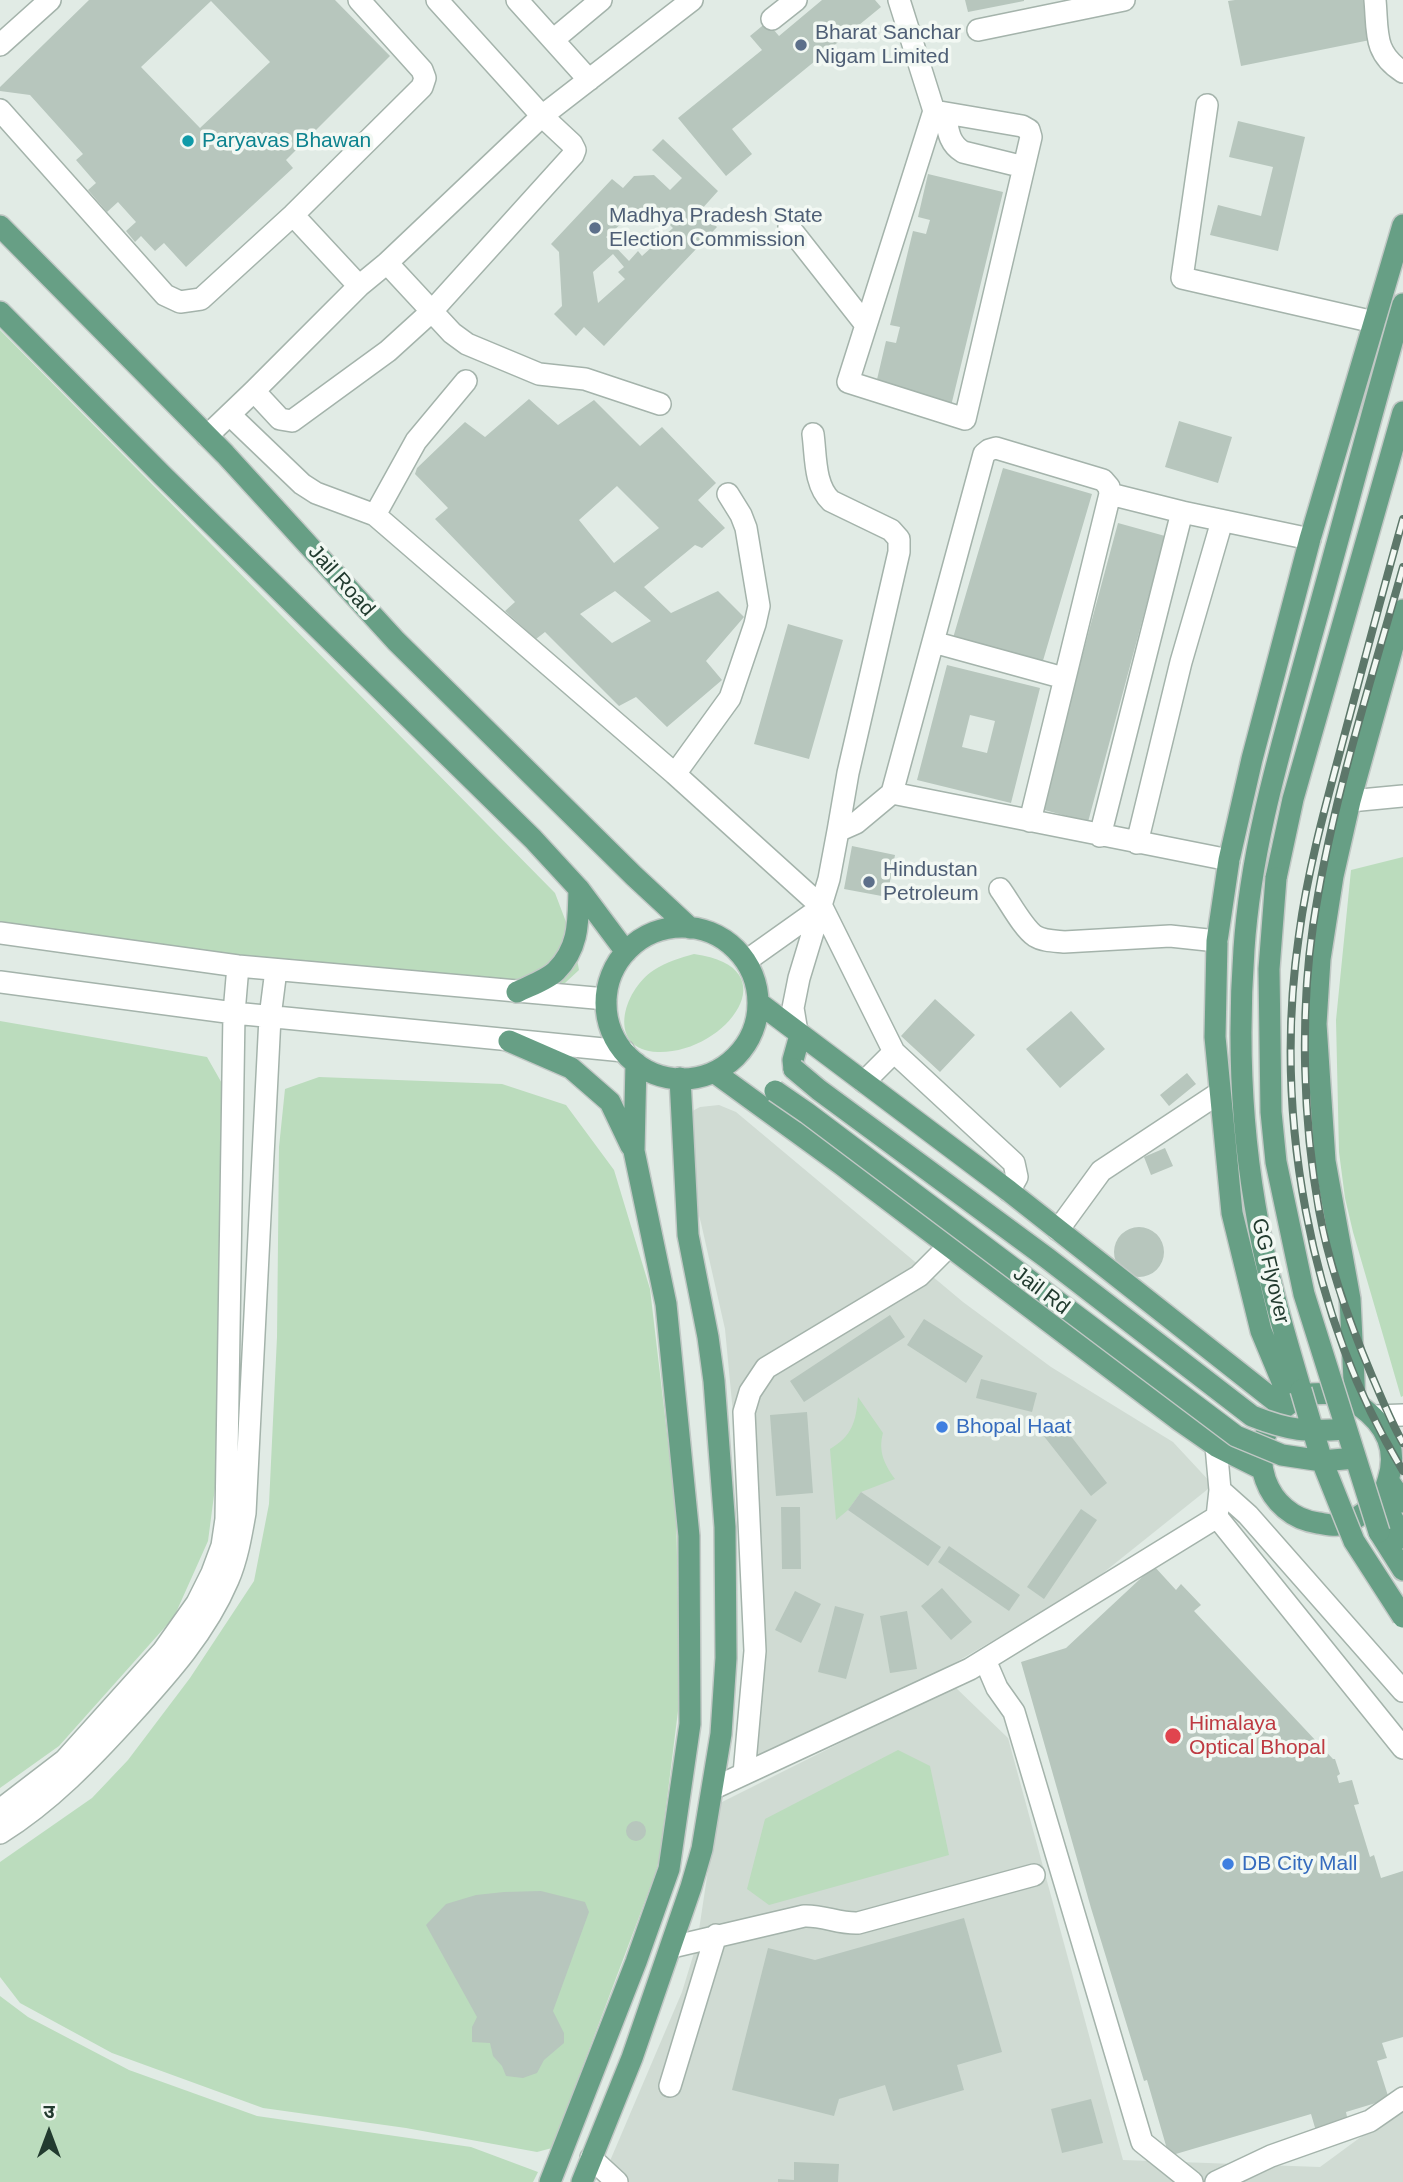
<!DOCTYPE html>
<html>
<head>
<meta charset="utf-8">
<style>
  body { margin:0 }
  #map { position:relative; width:1403px; height:2182px; overflow:hidden; background:#e1ebe5; font-family:Helvetica,"Noto Sans Devanagari",sans-serif }
  canvas { display:block }
  .north { position:absolute; left:14px; top:2098px; width:70px; height:70px; -webkit-text-stroke:5px #f2f8f3; paint-order:stroke; rotate:0deg; font-size:19px; font-weight:700; line-height:28px; text-align:center; color:#223b2f }
  .north::after { content:''; display:block; margin:auto; width:24px; height:32px; background:#223b2f; clip-path:polygon(50% 0,100% 100%,50% 72%,0 100%) }
</style>
</head>
<body>
<div id="map">
<canvas width="1403" height="2182"></canvas>
<div class="north">उ</div>
</div>
<script>
const context = document.querySelector('canvas').getContext('2d');
context.lineJoin = 'round';
function paint(path, color) { context.fillStyle = color; context.fill(path, 'evenodd'); }
function trace(path, color, width, dash) { context.strokeStyle = color; context.lineWidth = width; context.lineCap = dash ? 'butt' : 'round'; context.setLineDash(dash || []); context.stroke(path); }
function write(font, color, halo, rows, align = 'center') {
  context.font = font + ' Helvetica,sans-serif'; context.lineWidth = 7; context.setLineDash([]); context.textBaseline = 'middle'; context.strokeStyle = halo; context.fillStyle = color; for (const [text, x, y, turn = 0] of rows) {
    context.save(); context.translate(x, y); context.rotate((+turn || 0) * Math.PI / 180); context.textAlign = isNaN(turn) ? turn : align; if (halo) context.strokeText(text, 0, 0); context.fillText(text, 0, 0); context.restore();
  }
}
paint(new Path2D(`
  M719 1105 736 1112 963 1302 1051 1367 1173 1442 1213 1485 1088 1585 953 1664 738 1770 746 1648 743 1558 733 1413 725 1329 701 1223 682 1154 681 1117 700 1107Z
  M954 1686 1008 1738 1123 2160 1320 2167 1403 2106V2182H601L682 1992 697 1943 718 1804Z`), '#d0dbd3');
paint(new Path2D(`
  M0 330 555 893 574 943 579 970 565 983 542 988 180 958 0 923Z
  M1403 857V1396L1401 1397 1353 1232 1345 1198 1339 1152 1336 1020 1351 870Z
  M694 954C792 967 725 1054 658 1052 606 1050 622 991 654 970 666 962 680 958 694 954Z
  M0 1021 207 1057 232 1101 221 1442 208 1541 174 1617 59 1746 0 1788Z
  M319 1077 502 1084 566 1105 614 1170 650 1289 676 1510 680 1695 660 1855 656 1872 552 2148 537 2152 406 2128 263 2108 112 2053 20 2003 0 1977V1862L92 1798 128 1760 190 1678 254 1581 269 1504 277 1337 279 1147 285 1089Z
  M858 1397 883 1433C878 1451 884 1464 895 1479L861 1492 848 1510 836 1520 830 1449C852 1436 856 1422 858 1397Z
  M898 1750 930 1766 949 1855 769 1905 747 1889 765 1819Z
  M0 1996 28 2017 129 2070 257 2116 471 2147 538 2172 533 2182H0Z`), '#bbdcbd');
paint(new Path2D(`
  M89 0H335L390 56 286 160 293 168 186 267 164 243 155 251 141 236 135 242 126 231 136 222 118 202 107 212 88 190 96 183 76 160 83 154 30 95 0 91V87ZM211 1 270 62 200 128 141 67Z
  M822 0H875L881 7 732 129 752 154 726 176 678 118 762 50 750 36 767 22 779 36Z
  M965 0H1024V1L968 12Z
  M1235 0H1367L1375 39 1241 66 1228 1Z
  M1238 121 1305 137 1278 251 1210 235 1218 205 1261 216 1273 167 1229 157Z
  M663 139 718 191 700 211 717 227 604 346 584 327 576 336 554 314 562 306 559 252 551 244 612 179 623 188 634 176 654 175 670 190 682 178 652 150ZM667 222 673 228 642 256 638 251 629 261 606 237 622 223ZM613 254 624 267 618 272 625 279 598 303 593 272Z
  M928 174 1003 192 951 406 875 388 886 341 896 343 900 327 890 325 913 231 926 234 930 220 918 217Z
  M529 399 558 425 594 400 640 446 662 427 716 483 698 500 725 528 702 548 695 545 644 587 671 613 718 591 744 617 706 661 722 680 667 727 636 697 619 706 545 632 536 639 505 611 515 602 435 519 448 508 415 474 417 468 465 422 485 437ZM617 486 659 528 614 563 579 520ZM615 591 651 621 612 643 580 614Z
  M1179 421 1232 437 1218 483 1165 467Z
  M1003 468 1092 494 1042 664 953 638Z
  M1118 523 1165 536 1088 822 1041 809Z
  M788 624 843 640 809 759 754 744Z
  M947 665 1040 688 1011 803 917 780ZM970 715 995 721 987 753 962 747Z
  M852 846 895 855 887 897 844 889Z
  M935 999 975 1035 940 1072 901 1036Z
  M1071 1011 1105 1049 1060 1088 1026 1049Z
  M1187 1073 1196 1084 1169 1106 1160 1095Z
  M1165 1148 1173 1166 1151 1175 1144 1157Z
  M1114 1252a25 25 0 1 1 50 0a25 25 0 1 1-50 0Z
  M890 1315 905 1337 804 1402 790 1381Z
  M924 1319 983 1356 966 1383 907 1345Z
  M981 1379 1037 1393 1032 1412 976 1398Z
  M807 1412 813 1493 776 1496 770 1415Z
  M1060 1422 1107 1483 1091 1496 1043 1435Z
  M861 1492 941 1547 928 1566 848 1510Z
  M781 1507H800L801 1569H782Z
  M1081 1509 1097 1520 1044 1599 1027 1587Z
  M949 1546 1020 1595 1009 1611 938 1562Z
  M1154 1566 1176 1590 1181 1584 1201 1605 1194 1611 1333 1759H1335L1340 1774 1337 1776 1339 1783 1352 1780 1359 1804 1354 1805 1370 1857 1374 1855 1381 1878 1403 1871V2037L1382 2043 1387 2058 1377 2061 1389 2099 1346 2112 1348 2122 1316 2131 1311 2114 1169 2156 1147 2080 1144 2081 1091 1908 1021 1662 1066 1648Z
  M942 1588 972 1622 951 1640 921 1606Z
  M795 1591 821 1604 801 1643 775 1630Z
  M835 1606 864 1614 846 1679 818 1672Z
  M907 1611 917 1669 890 1673 880 1616Z
  M626 1831a10 10 0 1 1 20 0a10 10 0 1 1-20 0Z
  M541 1891 585 1902 589 1912 553 2011 564 2033V2043L544 2060 537 2073 523 2078 506 2076 502 2066 493 2056 490 2043 472 2042V2027L477 2017 426 1925 446 1904 476 1895 504 1892Z
  M964 1918 1002 2052 957 2065 964 2090 893 2111 885 2085 839 2099 834 2116 732 2090 768 1948 815 1960Z
  M1091 2099 1103 2143 1062 2153 1051 2109Z
  M794 2162 839 2164 838 2182H778V2179L794 2180Z`), '#b7c6bd');
const minor = new Path2D(`
  M517 0 589 80
  M899 0 934 111 1022 126 1029 130 1031 137 965 419 848 382 934 111
  M1375 0C1378 32 1373 53 1403 72
  M772 19 796 0
  M978 30 1124 0
  M553 40 601 0
  M0 45 50 0
  M1207 105 1182 278 1374 322
  M0 110 165 295 180 302 201 299 293 215 422 87 425 78 422 70 359 0
  M945 113C948 129 948 143 963 152L1024 167
  M293 215 359 286
  M789 227 866 325
  M387 263 452 333 467 344 539 374 585 379 660 404
  M254 391 280 419 292 421 388 351 432 311 573 155 575 150 572 144 542 116 437 0
  M230 415 302 484 316 493 375 515 675 774 822 907 894 1052 1014 1163 1017 1177 1009 1191
  M813 434C816 456 814 485 831 501L891 530 899 539V552L848 773 838 831
  M207 436 254 391 359 286 387 263 542 116 692 0
  M1110 494 1182 512 1310 539
  M375 515 416 441 466 381
  M933 642 1064 678
  M675 774 730 698 755 624 759 606 746 528 741 515 728 494
  M892 793 1229 860
  M1350 801 1403 796
  M1100 836 1182 512
  M1137 843 1181 662 1222 521
  M1000 889C1009 901 1023 928 1035 936 1043 941 1054 941 1064 942L1170 936 1217 941
  M0 933 238 966 606 999
  M746 961 822 907
  M0 982 234 1013 624 1051
  M797 1032 793 1008 799 978 829 879 838 831 856 823 892 793 984 454 989 450 996 448 1103 480 1109 487 1110 494 1030 821
  M864 1082 894 1052
  M1058 1230 1101 1171 1219 1093
  M1375 1416 1403 1415
  M1220 1490 1248 1515 1403 1691
  M1217 1517 1403 1748
  M985 1660 997 1688 1014 1712 1142 2142 1192 2182
  M744 1774 755 1651 744 1412 750 1392 766 1368 919 1276 949 1246
  M714 1788 970 1669 1217 1517 1220 1490 1216 1446
  M0 1810 65 1760 163 1651 197 1603 212 1573 222 1546 226 1519 234 1013 238 966
  M0 1833C50 1802 92 1758 131 1715 168 1674 206 1632 228 1580 237 1559 241 1536 245 1513L270 1017 276 970
  M672 1947 804 1916C823 1915 839 1924 858 1923L1034 1875
  M670 2086 716 1935
  M591 2158 617 2182
  M1216 2182 1271 2156 1370 2121 1403 2098`);
const major = new Path2D(`
  M0 226 225 454 396 641 634 876 690 928
  M0 312 163 476 533 839 579 889 626 952
  M1276 878 1293 799 1403 412
  M606 1003a76 76 0 1 1 152 0a76 76 0 1 1-152 0Z
  M517 992C529 986 547 980 556 971 580 947 578 920 579 889
  M759 1003 1009 1191 1284 1408
  M509 1041 571 1068 610 1102 631 1146
  M794 1069 793 1060 800 1035
  M714 1072 842 1165 1180 1421 1216 1446 1262 1469
  M1301 1390C1283 1329 1265 1268 1255 1205 1241 1122 1238 1033 1244 949 1251 843 1283 741 1311 638 1342 527 1371 415 1403 304
  M1337 1393C1373 1410 1402 1437 1388 1480 1385 1489 1384 1497 1376 1503 1366 1512 1352 1522 1339 1525 1333 1526 1325 1524 1318 1523 1266 1516 1243 1452 1279 1413 1287 1404 1298 1397 1310 1394 1319 1393 1328 1394 1337 1393Z
  M1355 1401 1350 1299 1325 1161 1316 1024 1320 959 1333 876 1350 801 1403 610
  M1291 1403 1261 1331 1232 1213 1215 1037 1217 941 1229 860 1252 759 1310 539 1403 225
  M1388 1480 1403 1502
  M1382 1499 1403 1538
  M1379 1532 1403 1570
  M550 2182 636 1962 669 1869 690 1724 689 1536 666 1304 634 1151 636 1063
  M582 2182 632 2058 691 1887 702 1849 721 1734 726 1658 725 1527 714 1381 708 1337 688 1235 680 1078`);
trace(minor, '#a4b3ab', 24);
trace(major, '#c1c8c5', 24);
trace(minor, '#fff', 21);
trace(major, '#679f85', 21);
const rail = new Path2D(`
  M1403 519C1383 590 1364 662 1345 733 1327 800 1308 867 1299 935 1273 1113 1309 1317 1403 1471
  M1403 567C1370 685 1331 804 1313 926 1300 1015 1303 1122 1319 1210 1329 1267 1350 1324 1372 1376 1382 1399 1391 1422 1403 1443`);
trace(rail, '#5d776a', 8);
trace(rail, '#f2f8f3', 5, [16]);
const majorBridge = new Path2D(`
  M1276 878 1269 969 1271 1112 1276 1162 1304 1294 1379 1532
  M794 1069 819 1090 1047 1258 1252 1416C1290 1431 1306 1432 1346 1429
  M775 1091 807 1113 1236 1436 1282 1455 1322 1461 1355 1458
  M1301 1390 1322 1461 1354 1541 1403 1617`);
trace(majorBridge, '#c1c8c5', 24, []);
trace(majorBridge, '#679f85', 21);
for (const [x, y, r, color] of [
  [801,45,7,"#5c6f8a"],
  [188,141,7,"#0f9aa8"],
  [595,228,7,"#5c6f8a"],
  [869,882,7,"#5c6f8a"],
  [942,1427,7,"#3f7fe0"],
  [1173,1736,9,"#e0444e"],
  [1228,1864,7,"#3f7fe0"]
]) { const dot = new Path2D(); dot.arc(x, y, r, 0, 2 * Math.PI); context.fillStyle = color; context.fill(dot); trace(dot, '#f2f8f3', 2.5); }
write('21px', '#4e5e75', '#f2f8f3', [
  ["Bharat Sanchar",815,33],
  ["Nigam Limited",815,57],
  ["Madhya Pradesh State",609,216],
  ["Election Commission",609,240],
  ["Hindustan",883,870],
  ["Petroleum",883,894]
], 'left');
write('21px', '#0d838f', '#f2f8f3', [
  ["Paryavas Bhawan",202,141]
], 'left');
write('21px', '#223b2f', '#f2f8f3', [
  ["Jail Road",341,581,48],
  ["GG Flyover",1270,1271,77],
  ["Jail Rd",1041,1291,37]
]);
write('21px', '#366cbe', '#f2f8f3', [
  ["Bhopal Haat",956,1427],
  ["DB City Mall",1242,1864]
], 'left');
write('21px', '#be3a42', '#f2f8f3', [
  ["Himalaya",1189,1724],
  ["Optical Bhopal",1189,1748]
], 'left');
</script>
</body>
</html>
